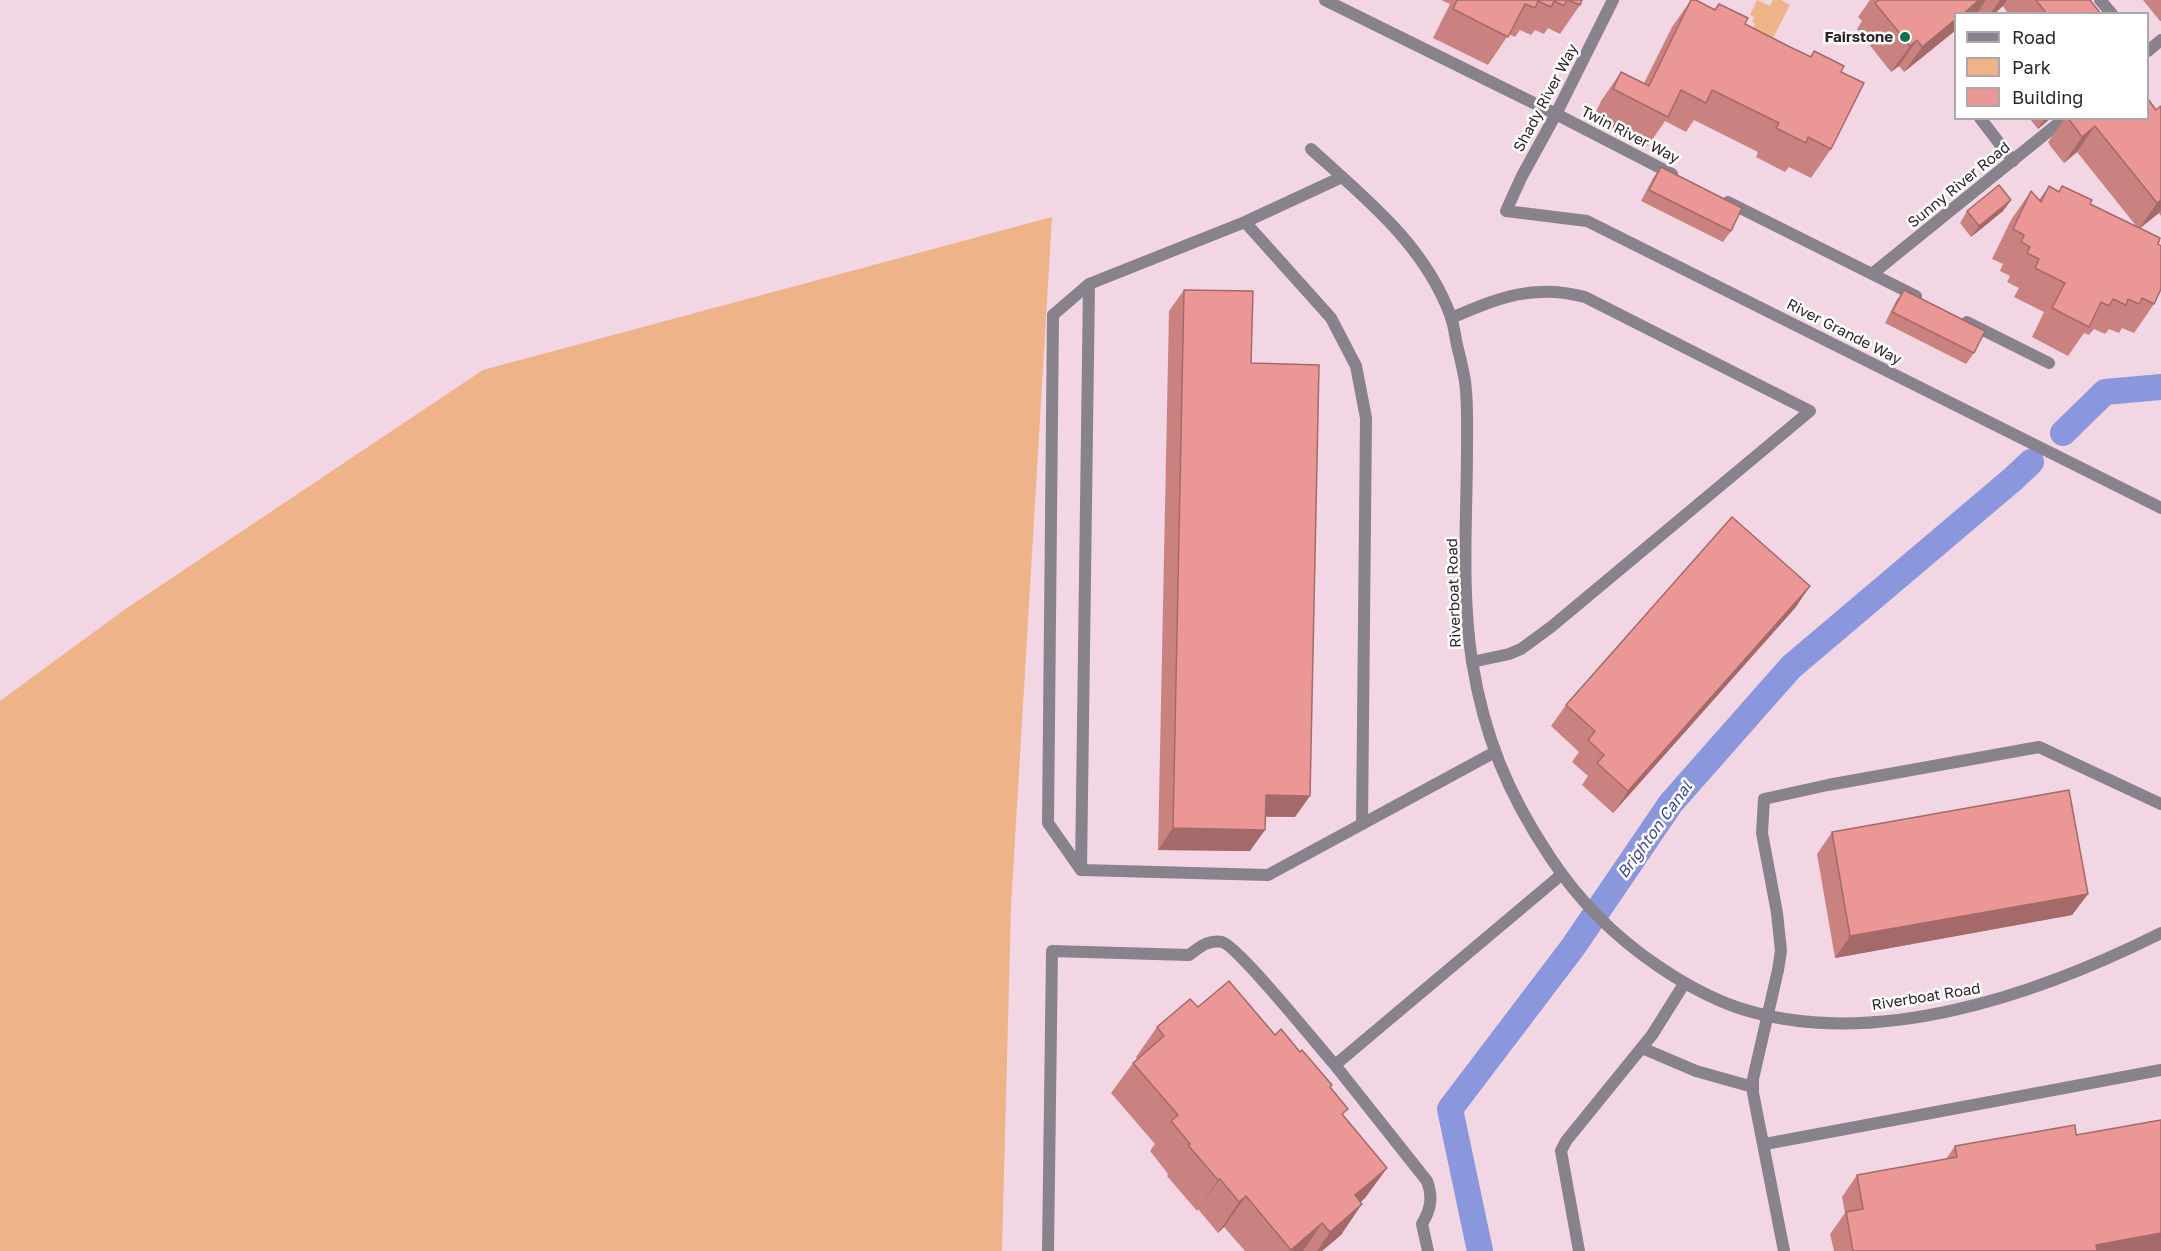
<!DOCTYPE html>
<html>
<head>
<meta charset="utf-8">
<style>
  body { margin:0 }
  #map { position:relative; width:2161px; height:1251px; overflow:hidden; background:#f2d6e4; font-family:"Golos Text",sans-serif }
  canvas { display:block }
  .legend { position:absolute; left:1954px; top:12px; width:195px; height:108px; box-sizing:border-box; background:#fff; border:2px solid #aca8aa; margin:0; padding:8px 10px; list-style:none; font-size:18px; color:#2f252a }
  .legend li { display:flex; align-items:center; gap:12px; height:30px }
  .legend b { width:30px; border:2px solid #aca8aa }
</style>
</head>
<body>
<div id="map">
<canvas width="2161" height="1251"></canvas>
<ul class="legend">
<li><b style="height:8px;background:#88828c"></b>Road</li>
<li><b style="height:16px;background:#efb38a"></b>Park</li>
<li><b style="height:16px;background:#eb9796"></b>Building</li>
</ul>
</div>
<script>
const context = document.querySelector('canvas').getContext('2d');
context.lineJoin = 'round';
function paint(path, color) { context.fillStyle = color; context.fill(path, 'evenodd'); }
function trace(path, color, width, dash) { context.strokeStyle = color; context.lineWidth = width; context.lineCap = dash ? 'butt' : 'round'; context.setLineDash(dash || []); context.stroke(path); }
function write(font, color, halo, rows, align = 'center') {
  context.font = font + ' "Golos Text",sans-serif'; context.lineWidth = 5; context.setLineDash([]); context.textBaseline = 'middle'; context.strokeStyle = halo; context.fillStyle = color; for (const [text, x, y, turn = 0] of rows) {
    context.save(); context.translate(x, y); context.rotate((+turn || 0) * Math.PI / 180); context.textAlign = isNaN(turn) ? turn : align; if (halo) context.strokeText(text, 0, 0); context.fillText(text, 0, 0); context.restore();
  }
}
paint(new Path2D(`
  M1757 0 1770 6 1773 0H1781L1790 5 1773 38 1753 28 1755 24 1752 22 1754 17 1750 15Z
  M1052 217 1011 907 1002 1251H0V701L124 610 483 370Z`), '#efb38a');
trace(new Path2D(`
  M2063 433 2105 392 2161 387
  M1480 1251 1450 1109 1573 947 1671 803 1791 667 2013 479 2031 462`), '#8b97dc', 26);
trace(new Path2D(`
  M1980 118 2013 161
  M1342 177 1245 222 1089 284 1081 870 1268 875 1495 752
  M1245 222 1331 318 1356 366 1366 418 1362 824
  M1451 318C1498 298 1534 283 1585 297L1810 411 1551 627 1521 649 1509 654 1472 662
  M1081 870 1048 823 1053 315 1089 284
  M1642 1048 1696 1071 1753 1087
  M1765 1144 2161 1070
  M1048 1251 1052 951 1189 955C1199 948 1208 939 1222 942 1238 946 1318 1046 1335 1065
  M1428 1251 1422 1224C1431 1209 1433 1197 1427 1181L1335 1065 1561 875
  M1579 1251 1561 1151 1566 1141 1652 1035 1684 984
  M1784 1251 1753 1093V1079L1778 970 1781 951 1777 913 1762 833 1764 799 1828 785 2039 747 2161 804`), '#88828c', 12);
trace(new Path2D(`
  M1325 0 1556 114 1672 174
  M1613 0 1556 114 1522 176 1506 211 1587 221 2161 508
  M2100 0 2112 14
  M2148 51 2161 40
  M1311 149C1366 199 1425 245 1451 317 1454 326 1455 336 1457 345 1460 357 1463 369 1465 381 1468 403 1467 426 1467 448 1467 518 1461 590 1472 661 1484 736 1508 794 1550 857 1579 901 1615 937 1658 966 1683 983 1708 997 1736 1007 1872 1053 2039 994 2161 933
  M1728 202 1916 296
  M1872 274 2065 118
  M1967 322 2049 363`), '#88828c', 12);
paint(new Path2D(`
  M1441 0H1582L1580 5 1560 34 1548 28 1544 34 1535 30 1531 35 1520 30 1515 37 1509 34 1488 65 1433 38 1450 4Z
  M1691 0 1715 9 1719 4 1745 24 1810 57 1814 51 1841 72 1831 149 1811 178 1789 167 1785 172 1756 157 1758 152 1694 120 1686 132 1665 121 1648 146 1593 118 1601 101 1621 72 1644 83 1672 27Z
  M1870 0H2090L2101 14H2008L2003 6 1994 14H1979L1978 12 1956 14V30L1904 72 1899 66 1891 72 1857 29 1862 21 1858 17Z
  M2143 0H2161V21H2160Z
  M2161 106V216L2159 213 2140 228 2158 244 2154 304 2134 333 2122 328 2119 333 2109 329 2105 334 2094 329 2089 335 2084 333 2068 356 2032 337 2044 312 2014 297 2019 288 2007 282 2010 276 2000 271 2003 264 1992 259 2011 220 2031 191 2039 200 2049 186 2059 191 2062 186 2090 204 2137 227 2077 152 2064 163 2051 147 2048 142 2065 118H2148Z
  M2029 118H2051L2038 129Z
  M1661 167 1731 231 1723 242 1641 201 1653 178Z
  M2011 200 2003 211 1971 237 1960 223 1967 211Z
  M1184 290 1251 363 1295 817H1265L1250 851 1158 850 1169 311Z
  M1904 290 1974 353 1966 364 1885 323 1896 301Z
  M1810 586 1795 608 1613 813 1582 785 1588 776 1572 762 1579 752 1551 726 1566 705Z
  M1832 832 2088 894 2072 915 1835 958 1817 854Z
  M1198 1007 1275 1035 1300 1052 1332 1085 1330 1088 1343 1116 1387 1168 1365 1198 1361 1202 1341 1235 1322 1251H1245L1224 1227 1218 1233 1198 1209 1197 1211 1167 1176 1168 1174 1150 1151 1155 1144 1111 1093 1133 1063 1137 1059 1136 1057 1157 1027Z
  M2076 1135 2161 1251H1834L1830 1234 1845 1213 1842 1197 1857 1175 1946 1159 1955 1146Z`), '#ca8281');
paint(new Path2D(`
  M1979 0H1986L1978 12 1976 14H1963Z
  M2000 0H2007L2003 6 1994 14H1990Z
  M1956 19V30L1904 72 1922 47Z
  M1917 40 1899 66 1891 72 1910 46Z
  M2045 118H2051L2038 129Z
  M2095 126 2077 152 2064 163 2082 137Z
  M2011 200 2003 211 1971 237 1979 226Z
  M2161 200V210L2159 213 2139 229 2157 203Z
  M1810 586 1795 608 1613 813 1628 791Z
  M1266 795 1310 796 1295 817 1251 816Z
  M1173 828 1265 830 1250 851 1158 850Z
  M2088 894 2072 915 1835 958 1850 936Z
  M1387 1168 1365 1198 1333 1226 1355 1195Z
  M1220 1179 1198 1209 1197 1211 1218 1180Z
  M1246 1196 1224 1227 1218 1233 1239 1202Z
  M1362 1204 1341 1235 1322 1251H1317L1330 1232Z
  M1322 1223 1303 1251H1290L1291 1250Z
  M2161 1233V1251H2092L2096 1245Z`), '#a46a69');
const building = new Path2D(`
  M1457 0H1567L1564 6 1554 1 1551 7 1538 1 1535 8 1525 4 1508 37 1453 9Z
  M1568 0H1582L1580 5Z
  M1691 0H1696L1715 10 1719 4 1748 18 1745 24 1788 46 1811 57 1814 51 1844 66 1841 72 1864 83 1831 149 1808 137 1806 143 1776 128 1779 123 1712 90 1706 103 1681 90 1668 117 1613 89 1621 72 1649 86Z
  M1879 0H1979L1963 14H1956V19L1922 47 1917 40 1910 46 1875 3Z
  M2036 0H2090L2101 14H2047Z
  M2148 99 2156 110 2161 106V200L2157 203 2095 126 2082 137 2068 118H2148Z
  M1661 167 1742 208 1731 231 1649 190Z
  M1999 185 2011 200 1979 226 1967 211Z
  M2049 186 2059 192 2062 186 2092 200 2090 204 2160 238 2158 244 2161 246V289L2154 304 2142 298 2139 304 2128 299 2126 305 2113 299 2109 306 2101 302 2089 327 2052 308 2065 283 2035 268 2039 259 2027 253 2030 247 2021 242 2024 235 2013 229 2031 191 2041 202Z
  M1184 290 1253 291 1251 363 1319 365 1310 796 1266 795 1265 830 1173 828Z
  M1904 290 1985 331 1974 353 1892 312Z
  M1732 517 1810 586 1628 791 1597 763 1604 755 1588 740 1595 731 1566 705Z
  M2069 790 2088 894 1850 936 1832 832Z
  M1229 981 1275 1035 1281 1029 1300 1052 1302 1050 1332 1085 1330 1087 1348 1109 1342 1114 1387 1168 1355 1195 1362 1204 1330 1232 1322 1223 1291 1250 1246 1196 1239 1202 1220 1179 1218 1180 1188 1145 1190 1144 1171 1121 1178 1115 1133 1063 1164 1036 1157 1027 1190 999 1198 1007Z
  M2161 1120V1233L2096 1245 2097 1251H1853L1846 1212 1863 1209 1857 1175 1957 1157 1955 1146 2075 1125 2076 1135Z`);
paint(building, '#eb9796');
trace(building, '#a46a69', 1.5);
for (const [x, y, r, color] of [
  [1905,37,6,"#0a7148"]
]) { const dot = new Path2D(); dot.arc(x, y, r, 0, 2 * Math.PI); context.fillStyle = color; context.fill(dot); trace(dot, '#fff', 2); }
write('bold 15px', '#2f252a', '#fff', [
  ["Fairstone",1893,37]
], 'right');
write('15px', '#2f252a', '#fff', [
  ["Shady River Way",1546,98,-62],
  ["Twin River Way",1630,135,27],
  ["Sunny River Road",1959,185,-39],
  ["River Grande Way",1844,332,27],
  ["Riverboat Road",1454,593,-92],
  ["Riverboat Road",1926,997,-9]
]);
write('italic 16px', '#404799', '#fff', [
  ["Brighton Canal",1655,830,-54]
]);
</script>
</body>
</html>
